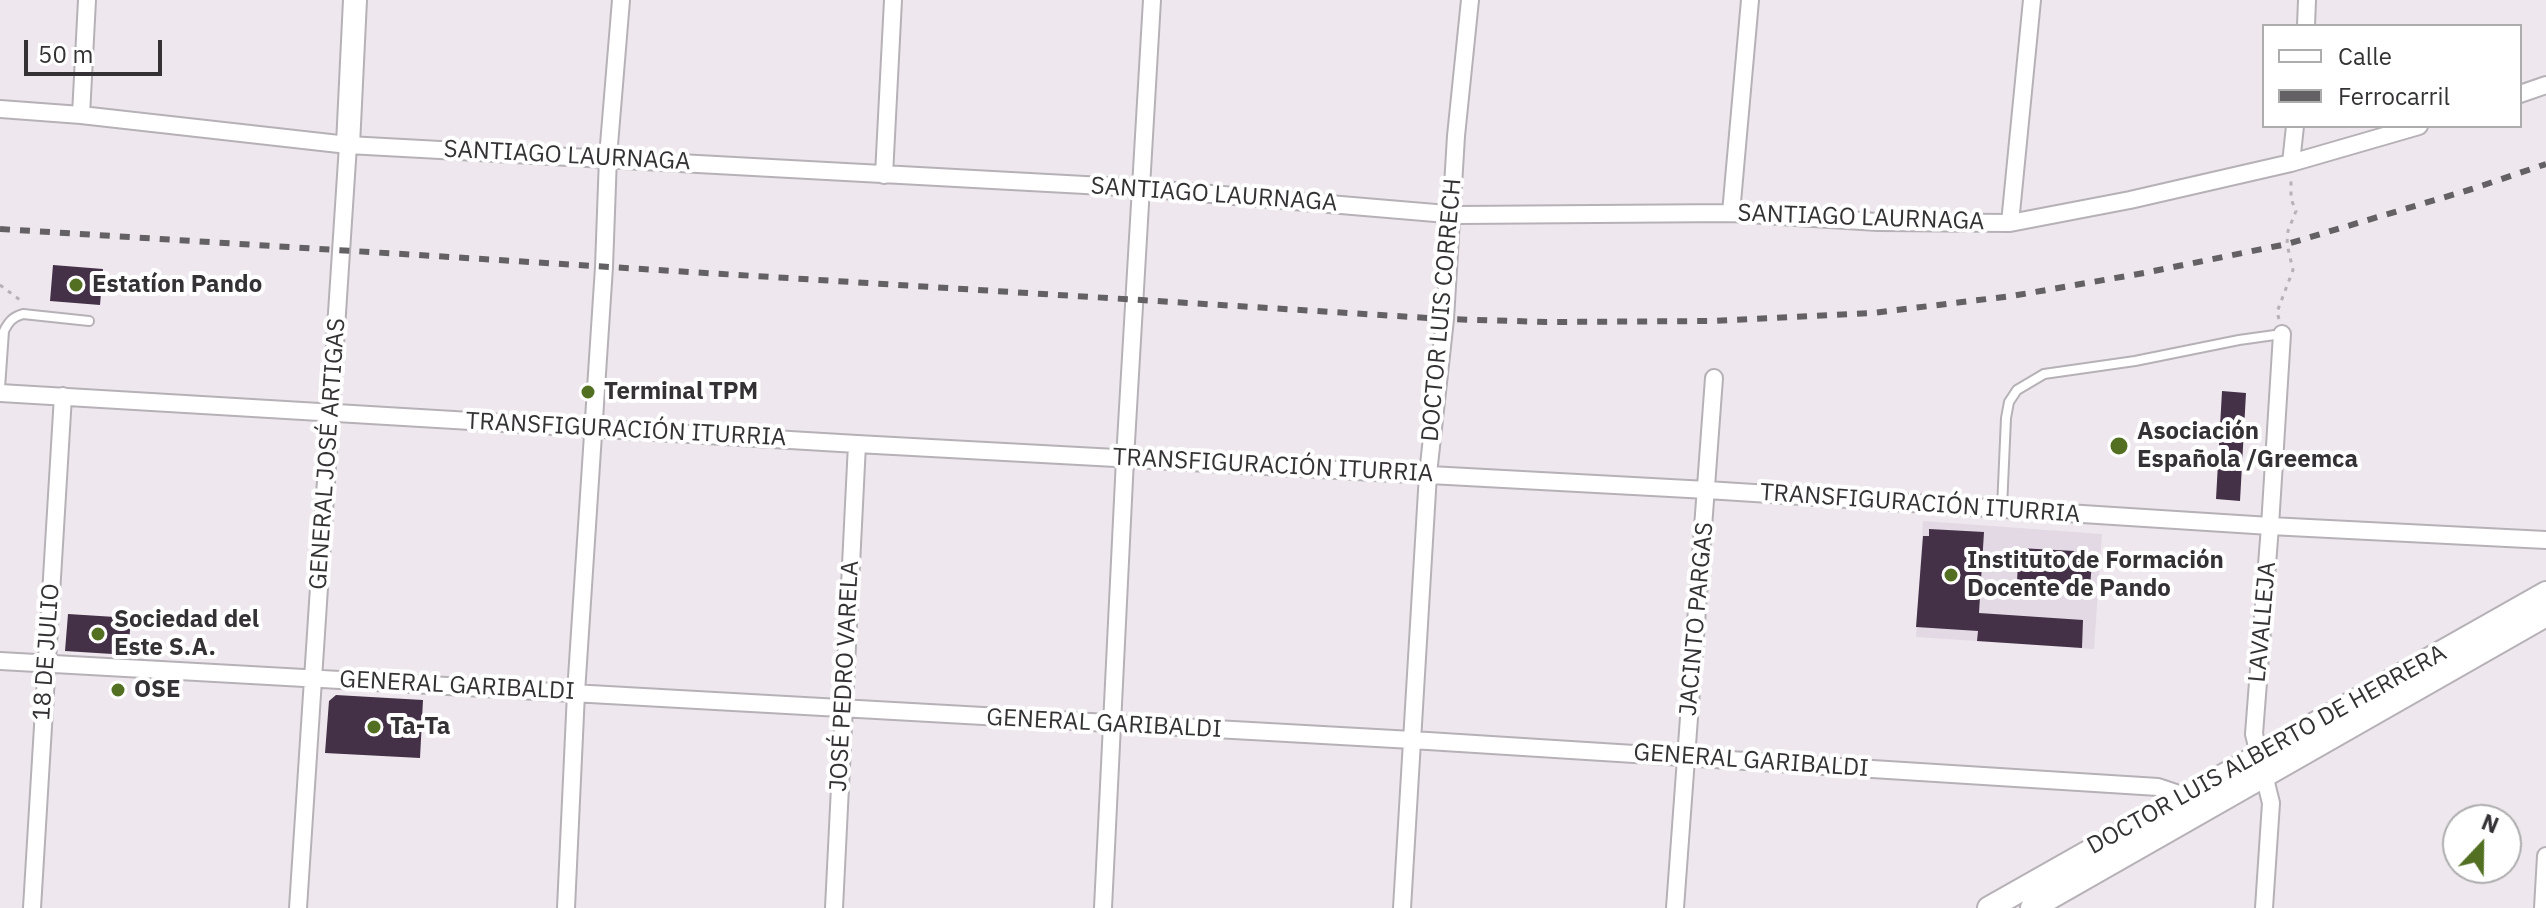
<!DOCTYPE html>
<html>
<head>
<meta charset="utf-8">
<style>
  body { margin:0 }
  #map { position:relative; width:2546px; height:908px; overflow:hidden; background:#eee8ee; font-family:"IBM Plex Sans",sans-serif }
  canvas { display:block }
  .legend { position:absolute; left:2262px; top:24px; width:260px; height:104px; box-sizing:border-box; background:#fff; border:2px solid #aeadae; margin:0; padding:10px 14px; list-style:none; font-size:24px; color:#343234 }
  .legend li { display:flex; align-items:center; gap:16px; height:40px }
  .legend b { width:40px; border:2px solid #aeadae }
  .north { position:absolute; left:2442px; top:804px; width:80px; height:80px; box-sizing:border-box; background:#fff; border:2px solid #aeadae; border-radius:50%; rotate:22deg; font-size:22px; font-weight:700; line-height:32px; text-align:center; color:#343234 }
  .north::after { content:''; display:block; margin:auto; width:28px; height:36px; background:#536f22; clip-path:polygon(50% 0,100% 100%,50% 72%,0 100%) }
  .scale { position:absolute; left:24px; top:40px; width:138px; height:36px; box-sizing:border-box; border:4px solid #343234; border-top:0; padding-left:10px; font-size:24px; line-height:28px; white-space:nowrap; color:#343234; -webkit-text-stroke:6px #fff; paint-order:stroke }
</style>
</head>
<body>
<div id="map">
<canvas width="2546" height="908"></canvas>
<ul class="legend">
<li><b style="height:10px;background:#fff"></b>Calle</li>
<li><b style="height:10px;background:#646164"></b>Ferrocarril</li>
</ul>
<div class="north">N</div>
<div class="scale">50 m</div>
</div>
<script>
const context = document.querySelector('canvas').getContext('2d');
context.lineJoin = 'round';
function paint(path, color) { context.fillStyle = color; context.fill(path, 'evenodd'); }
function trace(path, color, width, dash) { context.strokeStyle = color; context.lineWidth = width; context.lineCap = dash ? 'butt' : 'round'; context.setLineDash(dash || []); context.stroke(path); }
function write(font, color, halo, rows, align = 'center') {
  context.font = font + ' "IBM Plex Sans",sans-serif'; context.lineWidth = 8; context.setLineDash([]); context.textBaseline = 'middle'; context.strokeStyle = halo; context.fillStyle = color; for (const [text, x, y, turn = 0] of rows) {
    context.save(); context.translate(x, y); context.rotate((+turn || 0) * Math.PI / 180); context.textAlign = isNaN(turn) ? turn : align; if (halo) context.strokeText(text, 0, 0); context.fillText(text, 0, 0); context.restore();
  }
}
paint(new Path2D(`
  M1923 521 2102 534 2094 649 1916 637Z`), '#e3d9e5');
paint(new Path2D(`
  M53 265 103 269 100 305 50 301Z
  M2222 391 2246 393 2240 501 2216 499Z
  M1929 529 1984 532 1979 613 2083 620 2082 648 1977 641 1978 631 1916 627 1923 536H1929Z
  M2019 548 2093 552 2090 586 2017 581Z
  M68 614 131 618 128 655 65 651Z
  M336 695 423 700 420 758 325 753 329 701Z`), '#443147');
const lane = new Path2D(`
  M0 388 4 331C9 321 13 317 23 314L89 321
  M2002 508 2006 418 2009 402 2017 390 2044 374 2135 361 2239 340 2282 334`);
const street = new Path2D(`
  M2306 26 2307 0
  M2520 94 2546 85
  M0 109 81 115 348 145 1140 188 1459 215 1731 213 1878 222 2010 223 2130 200 2291 163 2419 126
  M81 115 87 0
  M2291 163 2295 126
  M884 175 893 0
  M1731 213 1750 0
  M2010 223 2032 0
  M0 393 857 444 1707 490 2270 526 2546 540
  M0 661 1412 740 2158 787 2185 796 2189 802
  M32 908 63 396
  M298 908 348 145
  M566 908 576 693 604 267 608 157 621 0
  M834 908 857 444
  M1103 908 1125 459 1152 0
  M1402 908 1428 474 1445 319 1456 136 1470 0
  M1675 908 1714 378
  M2264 908 2271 803 2254 734 2270 526 2282 334
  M2543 908 2546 856`);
const secondary = new Path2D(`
  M348 145 355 0
  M1989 908 2546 593
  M2032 908 2546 615`);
trace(lane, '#b6b1b6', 12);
trace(street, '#b6b1b6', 20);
trace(secondary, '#b6b1b6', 26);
trace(new Path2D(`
  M0 285 20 300
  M2279 319 2277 312 2293 270 2287 244 2288 231 2296 211 2291 199V180`), '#b5b1b5', 3, [4, 6]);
trace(lane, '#fff', 8);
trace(street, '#fff', 16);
trace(secondary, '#fff', 22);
trace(new Path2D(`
  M0 229 1445 319 1547 322 1712 321 1872 313 2012 296 2144 273 2287 244 2472 189 2546 164`), '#646164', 6, [10, 10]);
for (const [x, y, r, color] of [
  [76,285,8,"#536f22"],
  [588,392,8,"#536f22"],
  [2119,446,10,"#536f22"],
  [1951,575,8,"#536f22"],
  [98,634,8,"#536f22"],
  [118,690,8,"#536f22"],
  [374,727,8,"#536f22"]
]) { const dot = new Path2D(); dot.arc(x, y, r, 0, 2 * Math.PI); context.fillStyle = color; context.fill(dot); trace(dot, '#fff', 3); }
write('24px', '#343234', '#fff', [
  ["SANTIAGO LAURNAGA",567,156,3],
  ["SANTIAGO LAURNAGA",1214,195,4],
  ["SANTIAGO LAURNAGA",1861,218,2],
  ["DOCTOR LUIS CORRECH",1442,310,-85],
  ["TRANSFIGURACIÓN ITURRIA",626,430,3],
  ["GENERAL JOSÉ ARTIGAS",328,454,-86],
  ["TRANSFIGURACIÓN ITURRIA",1273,466,3],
  ["TRANSFIGURACIÓN ITURRIA",1920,504,4],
  ["JACINTO PARGAS",1697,619,-85],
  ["LAVALLEJA",2263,622,-85],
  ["18 DE JULIO",47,652,-86],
  ["JOSÉ PEDRO VARELA",845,676,-87],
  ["GENERAL GARIBALDI",457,686,3],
  ["GENERAL GARIBALDI",1104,724,3],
  ["DOCTOR LUIS ALBERTO DE HERRERA",2267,750,-29],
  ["GENERAL GARIBALDI",1751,761,4]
]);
write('bold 24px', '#343234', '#fff', [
  ["Estatíon Pando",92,285],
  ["Terminal TPM",604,392],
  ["Asociación",2137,432],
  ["Española /Greemca",2137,460],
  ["Instituto de Formación",1967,561],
  ["Docente de Pando",1967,589],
  ["Sociedad del",114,620],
  ["Este S.A.",114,648],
  ["OSE",134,690],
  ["Ta-Ta",390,727]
], 'left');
</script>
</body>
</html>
